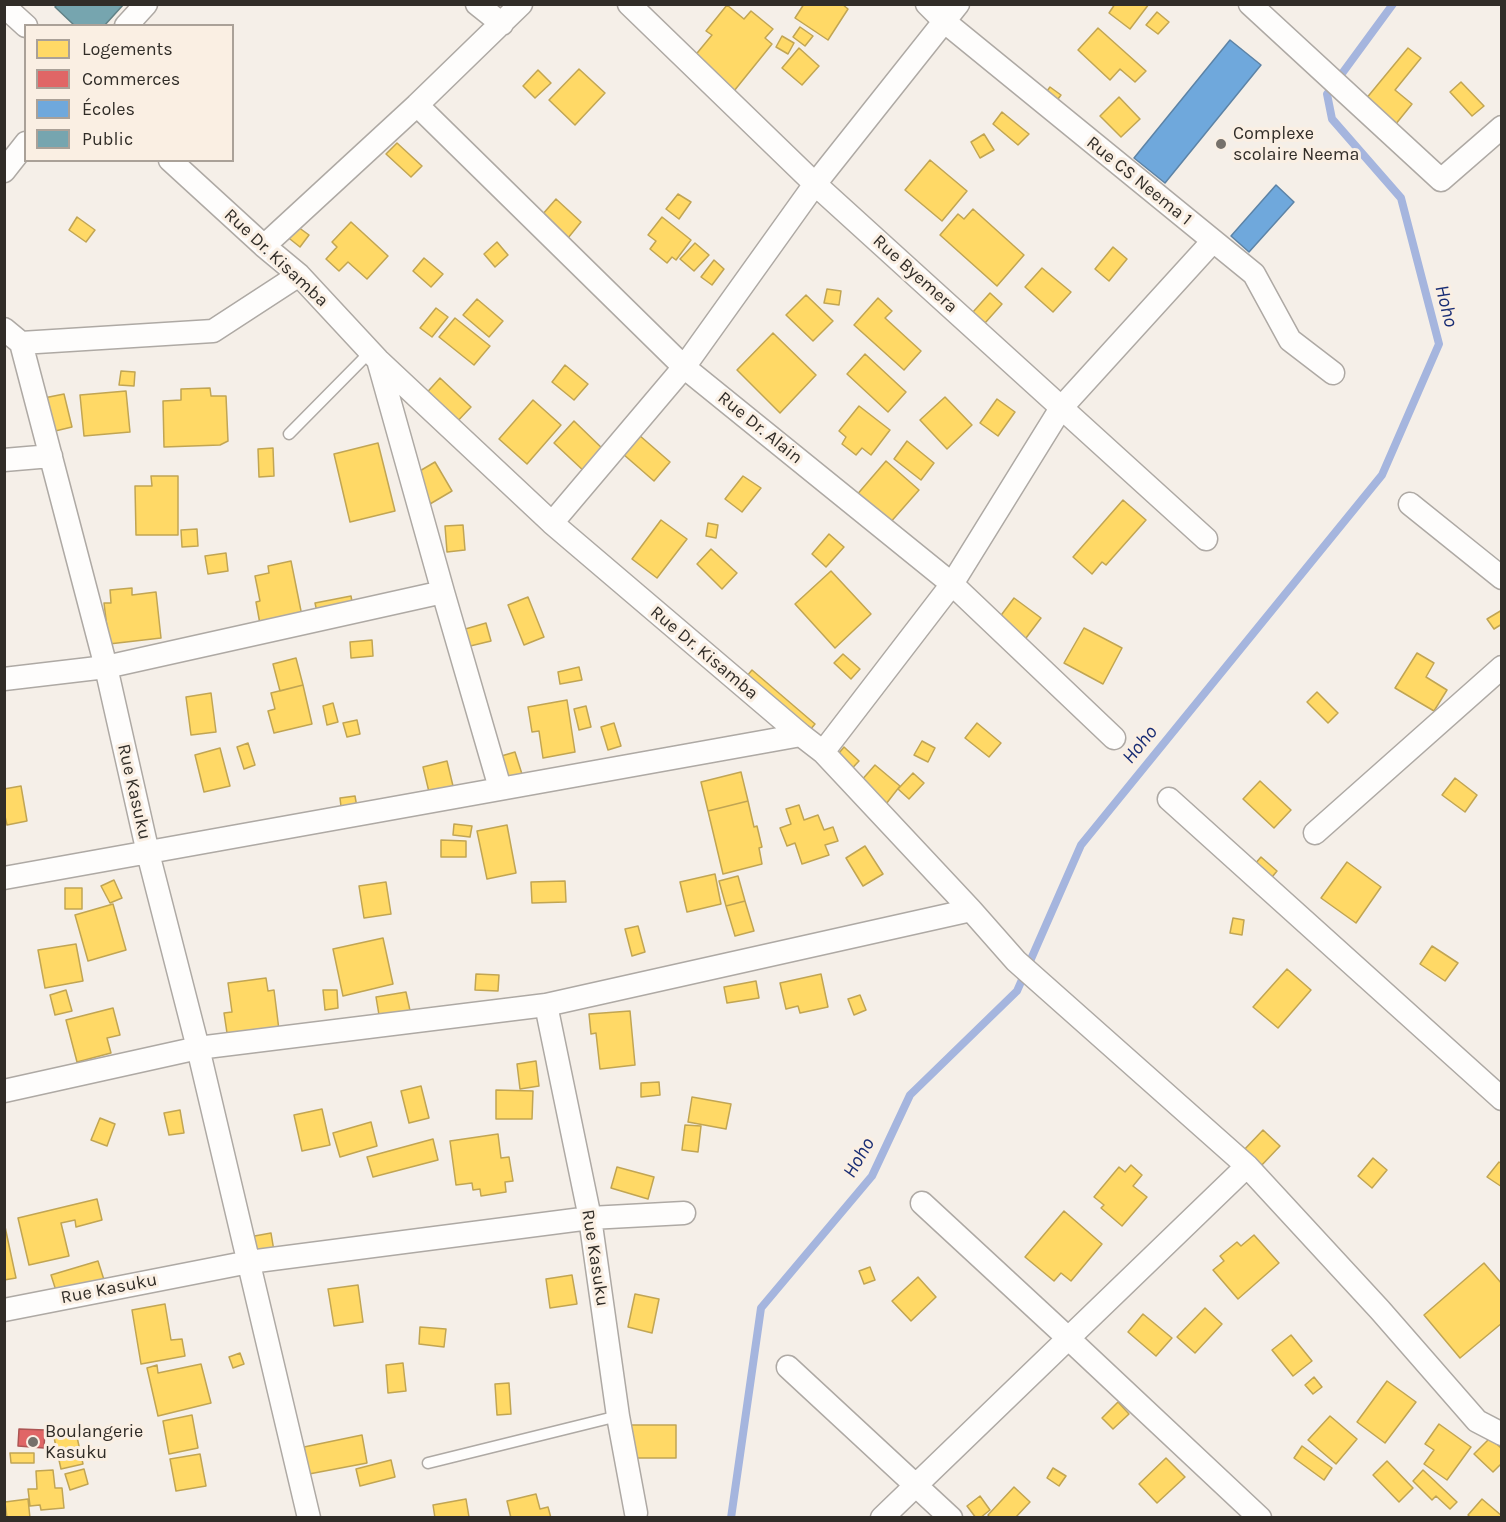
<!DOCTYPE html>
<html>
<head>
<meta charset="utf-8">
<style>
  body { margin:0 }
  #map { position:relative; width:1506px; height:1522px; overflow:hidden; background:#f5efe8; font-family:Karla,sans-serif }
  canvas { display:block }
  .frame { position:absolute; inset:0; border:6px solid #312d28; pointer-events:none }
  .legend { position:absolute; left:24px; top:24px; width:210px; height:138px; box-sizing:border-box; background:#faefe3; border:2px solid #aaa198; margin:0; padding:8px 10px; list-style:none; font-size:18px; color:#312d28 }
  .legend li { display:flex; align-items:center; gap:12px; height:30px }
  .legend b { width:30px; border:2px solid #aaa198 }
</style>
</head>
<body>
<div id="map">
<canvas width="1506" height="1522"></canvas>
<div class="frame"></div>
<ul class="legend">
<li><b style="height:16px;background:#ffd966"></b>Logements</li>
<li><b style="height:16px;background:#e06666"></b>Commerces</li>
<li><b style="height:16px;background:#6fa8dc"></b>Écoles</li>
<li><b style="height:16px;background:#76a5af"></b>Public</li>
</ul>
</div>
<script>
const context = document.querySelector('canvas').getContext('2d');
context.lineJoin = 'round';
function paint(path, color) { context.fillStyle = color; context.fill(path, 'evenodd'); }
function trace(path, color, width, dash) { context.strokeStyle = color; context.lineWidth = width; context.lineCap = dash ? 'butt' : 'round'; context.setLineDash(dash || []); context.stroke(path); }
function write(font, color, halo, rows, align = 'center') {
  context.font = font + ' Karla,sans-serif'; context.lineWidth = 6; context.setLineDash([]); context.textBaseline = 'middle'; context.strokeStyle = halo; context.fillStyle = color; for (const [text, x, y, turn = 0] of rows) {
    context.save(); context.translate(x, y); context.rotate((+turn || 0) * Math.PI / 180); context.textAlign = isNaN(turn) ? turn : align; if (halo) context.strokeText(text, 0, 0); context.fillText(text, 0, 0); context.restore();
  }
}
const homes = new Path2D(`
  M804 4H842L848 9 828 40 795 18Z
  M1115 4H1149L1130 29 1109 13Z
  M727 5 744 19 751 11 773 29 765 38 772 44 734 91 693 58 712 35 706 31Z
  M1157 12 1169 22 1158 34 1146 25Z
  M800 27 813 36 805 46 793 37Z
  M1098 28 1146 71 1135 82 1120 69 1110 80 1078 50Z
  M782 36 794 43 788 54 776 47Z
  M799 48 819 66 802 85 782 68Z
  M1408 48 1421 58 1395 90 1412 104 1395 125 1365 100Z
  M579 69 605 93 575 125 549 100Z
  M538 70 551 83 535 98 523 86Z
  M1461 82 1484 106 1472 116 1450 92Z
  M1050 87 1061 95 1052 107 1041 99Z
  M1119 97 1140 119 1121 137 1100 116Z
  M1002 112 1029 134 1018 145 993 124Z
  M984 134 994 150 980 158 971 142Z
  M397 143 422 166 411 177 386 154Z
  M930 160 967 191 942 221 905 190Z
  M678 194 691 202 679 219 666 209Z
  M556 199 581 222 568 238 542 215Z
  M973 209 1024 255 997 286 940 235 958 214 964 219Z
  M77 217 95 230 86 242 69 230Z
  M662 217 691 240 676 260 672 257 667 263 650 249 656 241 648 235Z
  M351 222 388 256 367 279 348 262 339 271 326 259 337 247 332 242Z
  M294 224 309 235 300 247 285 235Z
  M497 242 508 255 495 267 484 254Z
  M695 243 709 255 694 271 680 259Z
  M1113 247 1127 259 1109 281 1095 269Z
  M424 258 443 274 431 287 413 271Z
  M714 260 724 269 712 285 701 277Z
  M1042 268 1071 292 1053 312 1025 287Z
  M827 289 841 291 839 305 824 303Z
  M990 293 1002 304 985 323 973 312Z
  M806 295 833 321 813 341 786 315Z
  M878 298 892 311 885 318 921 351 904 370 854 325Z
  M477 299 503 321 489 337 463 315Z
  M436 308 448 317 432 337 420 328Z
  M455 318 490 346 474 365 439 337Z
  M773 333 816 375 780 413 737 370Z
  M865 354 906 392 888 412 847 374Z
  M565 365 588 384 574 400 552 382Z
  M121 371 135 372 134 386 119 385Z
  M440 378 471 407 452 427 422 398Z
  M210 388 211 396H226L228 441 220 445 164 447 163 401 181 400V389Z
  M126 391 130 432 84 436 80 395Z
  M64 394 72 427 51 432 44 398Z
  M945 397 972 425 947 449 920 420Z
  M997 399 1015 412 998 436 980 423Z
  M533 400 561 425 527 464 499 439Z
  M859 406 890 430 871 455 862 448 856 455 842 444 846 437 839 431Z
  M574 421 606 452 586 473 554 443Z
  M639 435 670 462 654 481 623 454Z
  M907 441 934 463 921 480 894 459Z
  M378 443 395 511 350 522 334 454Z
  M273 448 274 476 259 477 258 449Z
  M886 461 919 490 881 533 849 504Z
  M435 462 452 491 430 504 413 475Z
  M151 476H178V535H136L135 486H152Z
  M743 476 761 488 742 512 725 499Z
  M1123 500 1146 520 1106 565 1102 562 1092 574 1073 557Z
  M661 520 687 539 657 578 632 559Z
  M708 523 718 525 716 538 706 536Z
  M463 525 465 550 447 552 445 526Z
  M197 529 198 546 182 547 181 530Z
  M829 534 844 547 826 567 812 554Z
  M711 549 737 573 722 589 697 564Z
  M226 553 228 571 208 574 205 556Z
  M291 561 302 616 260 624 256 602 260 601 255 576 269 573 268 566Z
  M831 571 871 614 835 648 795 604Z
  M132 588V595L156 592 161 638 109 644 104 603H111L110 590Z
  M351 596 355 619 320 626 315 603Z
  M528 597 544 637 524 645 508 605Z
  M1014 598 1041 618 1023 642 996 622Z
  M1502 610V624L1494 629 1487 619Z
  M486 623 491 641 466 647 462 630Z
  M1084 628 1122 648 1103 684 1064 663Z
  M372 640 373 656 351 658 350 642Z
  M1417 653 1434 663 1426 677 1447 690 1434 711 1395 688Z
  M843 654 860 669 851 679 834 663Z
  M296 658 303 685 280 691 273 664Z
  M579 667 582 680 560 684 558 672Z
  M752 670 815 724 799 743 737 688Z
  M303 685 312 724 274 733 268 711 275 709 271 693Z
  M1317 692 1338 713 1328 723 1307 702Z
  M211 693 216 732 191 735 186 697Z
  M567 700 575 752 543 758 539 731 532 732 528 707Z
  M333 703 338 722 327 725 323 706Z
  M586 706 591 727 579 730 574 709Z
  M357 720 360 734 347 737 343 723Z
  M614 723 621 746 608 750 601 727Z
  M977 723 1001 743 989 757 965 738Z
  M922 741 935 748 928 762 914 755Z
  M248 743 255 765 244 769 237 747Z
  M844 747 859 761 844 777 830 764Z
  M220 748 230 786 204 792 195 755Z
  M515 752 527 790 509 795 498 757Z
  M447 761 453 786 429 792 423 767Z
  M875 765 900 786 886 804 860 782Z
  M741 772 748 801 708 811 701 782Z
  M913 773 924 783 909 799 898 789Z
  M1455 778 1477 795 1465 812 1442 795Z
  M1260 781 1291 810 1274 828 1243 799Z
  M21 786 27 821 7 825 4 812V789Z
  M355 796 358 813 342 815 340 798Z
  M748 801 754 827 757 826 762 847 759 848 762 864 723 874 708 811Z
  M799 805 804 820 818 815 824 830 833 827 838 841 825 845 829 855 802 864 795 843 787 846 780 828 791 824 786 809Z
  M454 824 472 826 470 837 453 835Z
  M507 825 516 873 487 879 477 831Z
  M441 840 466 841V857H441Z
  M865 846 883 874 863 886 846 858Z
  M1261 857 1277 871 1263 888 1247 873Z
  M1347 862 1381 887 1356 923 1321 898Z
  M715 874 721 904 687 912 680 882Z
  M738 876 745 901 726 906 719 881Z
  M114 880 122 898 110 903 101 886Z
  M565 881 566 902 532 903 531 882Z
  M386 882 391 914 364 918 359 886Z
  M65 888H82V909H65Z
  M745 901 754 931 735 936 726 906Z
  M113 904 126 950 88 961 75 915Z
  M1233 918 1244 920 1242 935 1230 933Z
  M638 926 645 952 632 956 625 929Z
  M383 938 393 984 343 996 333 949Z
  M76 944 83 981 45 988 38 950Z
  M1432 946 1458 963 1445 981 1420 964Z
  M1287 969 1311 990 1278 1028 1253 1007Z
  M476 974 499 975 498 991 475 990Z
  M821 974 828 1007 800 1013 798 1006 786 1009 780 983Z
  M266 978 268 991 274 990 279 1030 227 1033 224 1013 232 1012 228 983Z
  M756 981 759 998 727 1003 724 987Z
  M66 990 72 1011 55 1015 50 995Z
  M323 990H337L338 1008 325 1010Z
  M406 992 411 1015 380 1021 376 997Z
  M860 995 866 1010 854 1015 848 999Z
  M113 1008 120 1035 107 1038 111 1053 77 1062 66 1020Z
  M630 1011 635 1065 600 1069 596 1033 591 1034 589 1014Z
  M536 1061 539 1086 520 1089 517 1064Z
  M659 1082 660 1095 641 1097V1083Z
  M421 1086 429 1118 409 1123 401 1091Z
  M496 1090 533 1091 532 1119H496Z
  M692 1097 731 1104 726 1129 688 1122Z
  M322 1109 330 1145 302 1151 294 1115Z
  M180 1110 184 1133 169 1135 164 1113Z
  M100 1118 115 1124 107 1146 91 1140Z
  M371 1122 377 1146 340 1157 333 1133Z
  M685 1125 701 1126 698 1152 682 1150Z
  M1263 1130 1280 1146 1259 1168 1242 1152Z
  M498 1134 501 1158 509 1157 513 1181 505 1182 506 1192 481 1196 480 1189 473 1190 472 1183 456 1185 450 1141Z
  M433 1139 438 1160 373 1177 367 1157Z
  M1373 1158 1387 1170 1372 1188 1358 1176Z
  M1499 1162 1502 1164V1187L1487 1177Z
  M1131 1165 1142 1175 1133 1186 1147 1197 1122 1226 1101 1208 1104 1205 1094 1197 1119 1167 1125 1172Z
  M617 1167 654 1177 648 1199 611 1188Z
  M97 1199 102 1220 76 1227 75 1220 61 1223 69 1256 29 1265 18 1218Z
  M1064 1211 1102 1244 1071 1281 1061 1273 1054 1281 1025 1257Z
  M4 1222 16 1278 4 1280Z
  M271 1233 274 1251 252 1254 249 1237Z
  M1254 1235 1279 1263 1238 1299 1213 1270 1224 1261 1220 1256 1237 1242 1241 1246Z
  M98 1261 105 1283 58 1297 51 1275Z
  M1484 1263 1502 1284V1323L1460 1358 1424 1315Z
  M870 1267 875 1280 864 1284 859 1271Z
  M572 1275 577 1304 550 1308 546 1279Z
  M918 1277 936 1297 911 1321 892 1301Z
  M358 1285 363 1322 334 1326 328 1289Z
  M635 1294 659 1299 652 1333 628 1327Z
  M165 1304 171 1340 182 1339 185 1356 141 1364 132 1310Z
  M1205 1308 1222 1324 1195 1353 1177 1337Z
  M1143 1314 1172 1338 1156 1356 1128 1332Z
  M420 1327 446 1329 444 1347 419 1344Z
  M1291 1335 1312 1361 1293 1376 1272 1350Z
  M240 1353 244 1364 233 1368 229 1357Z
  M403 1363 406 1391 388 1393 386 1365Z
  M201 1364 211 1403 158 1416 147 1368 157 1365 158 1373Z
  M1314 1377 1322 1387 1313 1394 1305 1385Z
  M1387 1381 1416 1402 1385 1443 1357 1422Z
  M509 1383 511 1414 497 1415 495 1384Z
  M1118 1402 1129 1414 1113 1429 1102 1418Z
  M192 1415 198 1448 169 1454 163 1421Z
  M1330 1416 1357 1439 1336 1464 1308 1440Z
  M1439 1424 1471 1447 1447 1480 1424 1464 1434 1450 1425 1444Z
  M629 1425H676V1458H629Z
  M75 1428 83 1464 61 1469 53 1433Z
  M362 1435 367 1463 309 1474 304 1447Z
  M1490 1438 1502 1449V1463L1493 1472 1474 1454Z
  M1302 1446 1332 1468 1324 1480 1294 1458Z
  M10 1453H34V1463H11Z
  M200 1454 206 1486 176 1491 170 1459Z
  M1166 1458 1185 1477 1157 1503 1139 1484Z
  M391 1460 395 1477 360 1486 356 1469Z
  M1387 1461 1413 1488 1399 1502 1373 1475Z
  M1053 1468 1066 1476 1059 1486 1047 1478Z
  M84 1469 88 1484 70 1490 65 1474Z
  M53 1470 55 1488H62L64 1508 41 1510 40 1505 30 1506 28 1489H37L36 1471Z
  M1423 1470 1457 1502 1450 1509 1436 1496 1432 1500 1413 1481Z
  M1014 1487 1030 1502 1015 1518H990L988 1515Z
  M536 1494 540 1509 548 1507 551 1518H511L507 1501Z
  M980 1496 990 1510 980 1518H976L967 1506Z
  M28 1499 30 1518H7L5 1502Z
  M466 1499 469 1517 435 1518 433 1505Z
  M1482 1499 1502 1516V1518H1471L1468 1515Z`);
paint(homes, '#ffd966');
trace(homes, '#c1a553', 1.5);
const shops = new Path2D(`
  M19 1429 45 1430 44 1448 18 1446Z`);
paint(shops, '#e06666');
trace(shops, '#ac5553', 1.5);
const schools = new Path2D(`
  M1230 40 1261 65 1165 183 1134 158Z
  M1276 185 1294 202 1249 252 1231 236Z`);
paint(schools, '#6fa8dc');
trace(schools, '#5c83a6', 1.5);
const public = new Path2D(`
  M57 4H124L104 26H75L55 7Z`);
paint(public, '#76a5af');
trace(public, '#618186', 1.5);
trace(new Path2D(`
  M731 1518 761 1308 872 1176 910 1095 1017 991 1081 845 1382 475 1439 344 1401 198 1332 119 1327 94 1393 4`), '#a5b5de', 8);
const lane = new Path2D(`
  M289 434 370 352
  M428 1463 618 1416`);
const street = new Path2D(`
  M477 4 502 24
  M629 4 815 184 1206 539
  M927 4 945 22 1254 274 1290 340 1333 373
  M1250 4 1441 180 1502 127
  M4 6 26 26
  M126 26 146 4
  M417 105 684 367 952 584 1114 738
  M170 160 264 246 299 275 378 360 552 523 801 735 823 752 971 910 1016 961 1247 1166 1380 1310 1477 1421 1502 1434
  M4 171 26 143
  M264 246 417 105 521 4
  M4 329 21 343 106 667 148 853 198 1048 309 1518
  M21 343 213 331 299 275
  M378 360 443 592 500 788
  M4 460 51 456
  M1410 504 1502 578
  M552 523 684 367 815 184 958 4
  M4 679 106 667 443 592
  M823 752 952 584 1061 408 1213 241
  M1169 799 1502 1099
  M1315 833 1502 667
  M4 878 801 735
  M546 1005 590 1218 618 1416 636 1513
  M4 1091 198 1048 546 1005 971 910
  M922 1203 1068 1338 1260 1518
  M4 1310 249 1262 590 1218 684 1213
  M788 1367 951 1518
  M882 1518 1247 1166`);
trace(lane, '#aea9a4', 13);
trace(street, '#aea9a4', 25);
trace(lane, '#fefdfc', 10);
trace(street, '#fefdfc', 22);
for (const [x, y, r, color] of [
  [1221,144,6,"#76716b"],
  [33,1442,6,"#76716b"]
]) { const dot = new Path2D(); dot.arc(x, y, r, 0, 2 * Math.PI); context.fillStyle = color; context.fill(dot); trace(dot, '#faefe3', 2); }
write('18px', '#312d28', '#faefe3', [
  ["Complexe",1233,134],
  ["scolaire Neema",1233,155],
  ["Boulangerie",45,1432],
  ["Kasuku",45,1453]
], 'left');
write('18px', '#312d28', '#faefe3', [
  ["Rue CS Neema 1",1139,181,39],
  ["Rue Dr. Kisamba",276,258,43],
  ["Rue Byemera",915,274,42],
  ["Rue Dr. Alain",760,428,39],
  ["Rue Dr. Kisamba",704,653,40],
  ["Rue Kasuku",134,792,77],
  ["Rue Kasuku",595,1258,81],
  ["Rue Kasuku",109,1289,-11]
]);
write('italic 20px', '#1a2e75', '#faefe3', [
  ["Hoho",1446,306,76],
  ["Hoho",1140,745,-51],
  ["Hoho",859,1158,-60]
]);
</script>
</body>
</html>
